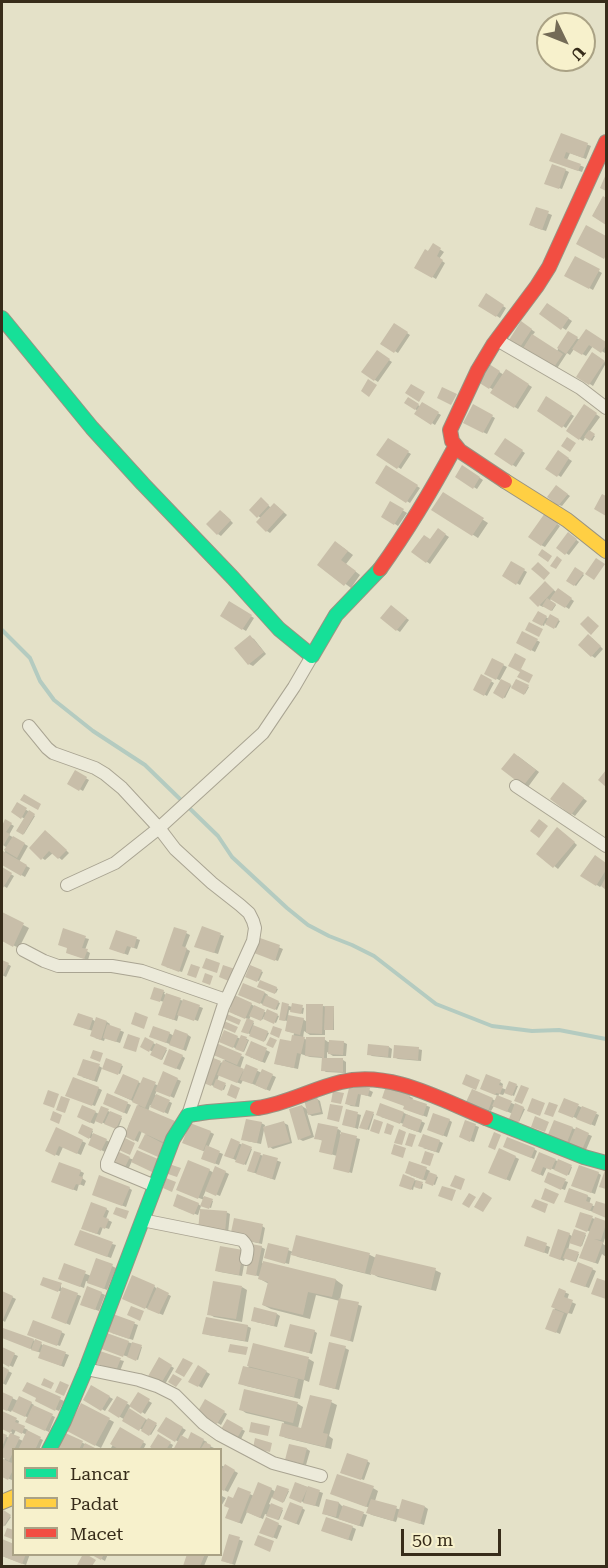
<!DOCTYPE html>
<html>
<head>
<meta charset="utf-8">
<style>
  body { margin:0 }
  #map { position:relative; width:608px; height:1568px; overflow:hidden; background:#e4e1c8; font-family:"Roboto Serif",serif }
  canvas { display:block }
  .frame { position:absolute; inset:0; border:3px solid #372c1a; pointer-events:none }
  .legend { position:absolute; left:12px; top:1448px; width:210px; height:108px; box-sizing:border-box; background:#f7f1cc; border:2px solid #aaa285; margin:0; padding:8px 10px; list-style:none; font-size:18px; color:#372c1a }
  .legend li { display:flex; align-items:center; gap:12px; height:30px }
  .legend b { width:30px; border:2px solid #aaa285 }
  .north { position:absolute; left:536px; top:12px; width:60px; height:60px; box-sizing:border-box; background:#f7f1cc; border:2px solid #aaa285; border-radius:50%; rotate:133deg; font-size:16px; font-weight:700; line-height:24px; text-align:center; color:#372c1a }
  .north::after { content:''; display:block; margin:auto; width:21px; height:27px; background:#746b57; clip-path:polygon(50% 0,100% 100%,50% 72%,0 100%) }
  .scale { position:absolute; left:401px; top:1529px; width:100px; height:27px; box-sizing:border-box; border:3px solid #372c1a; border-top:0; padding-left:8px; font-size:18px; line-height:21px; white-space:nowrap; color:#372c1a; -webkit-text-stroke:4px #f7f1cc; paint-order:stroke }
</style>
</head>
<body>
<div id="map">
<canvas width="608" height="1568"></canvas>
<div class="frame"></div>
<ul class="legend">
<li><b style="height:8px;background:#16e098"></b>Lancar</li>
<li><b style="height:8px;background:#ffcf43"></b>Padat</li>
<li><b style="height:8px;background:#f24e42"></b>Macet</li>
</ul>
<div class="north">U</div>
<div class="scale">50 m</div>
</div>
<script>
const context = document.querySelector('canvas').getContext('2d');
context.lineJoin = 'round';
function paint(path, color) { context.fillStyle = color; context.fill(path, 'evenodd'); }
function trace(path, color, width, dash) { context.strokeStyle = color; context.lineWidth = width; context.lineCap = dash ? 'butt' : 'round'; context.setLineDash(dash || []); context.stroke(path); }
paint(new Path2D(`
  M562 135 591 146 586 159 570 153 567 160 584 167 582 172 554 162Z
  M565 170 569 172 562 189 550 185Z
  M537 209 552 215 546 231 534 227Z
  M433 245 444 252 439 259 445 263 436 279 416 267Z
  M576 258 602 273 593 290 566 275Z
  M486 295 506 308 500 318 480 305Z
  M548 305 572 321 566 330 541 314Z
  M522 323 535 332 532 336 557 351 568 333 580 340 586 331 606 344V352L605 353 593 346 586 356 574 349 570 355 567 353 556 370 511 339Z
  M395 325 410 335 398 353 382 343Z
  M377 352 392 362 378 382 363 372Z
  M592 354 606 363 593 386 578 376Z
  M490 366 504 375 506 371 532 387 518 409 492 393 494 390 480 382Z
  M547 398 574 416 566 428 539 411Z
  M409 399 421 407 423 404 441 415 435 425 416 413 418 411 406 403Z
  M473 406 495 418 487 434 465 423Z
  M585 406 600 417 589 432 595 436 592 441 586 436 583 441 568 431Z
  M388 440 411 454 401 469 378 455Z
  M505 440 525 453 516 467 496 454Z
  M558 452 572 461 561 477 548 469Z
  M387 467 420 488 410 503 377 483Z
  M463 467 483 480 477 489 457 477Z
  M560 489 570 496 562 506 559 505Z
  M443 494 488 523 478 538 433 509Z
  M262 499 271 508 275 505 278 507 287 515 270 533 267 531 261 518 258 516Z
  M391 503 407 513 398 526 383 516Z
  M224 514 233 523 221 536 218 534Z
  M545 515 560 526 545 547 541 545Z
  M438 530 449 537 430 564 413 552 430 541Z
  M569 534 579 542 569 555 558 548Z
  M341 546 353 555 346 564 360 575 351 588 319 564Z
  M512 563 527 572 520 585 504 576Z
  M576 569 584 575 576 586 568 580Z
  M548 585 556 592 558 590 574 601 569 609 552 598 549 601 556 605 552 611 545 605 543 607 539 605Z
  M230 603 254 618 246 631 222 616Z
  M394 609 409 620 400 632 397 630Z
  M539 613 549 619 551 616 560 621 556 628 545 623 544 626 534 621Z
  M523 633 540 642 535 652 518 643Z
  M250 637 254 639 266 654 253 666 249 664Z
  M592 638 603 649 595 658 592 656Z
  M493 660 507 667 500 680 514 687 517 681 529 687 525 694 511 686 505 698 495 693 501 681 486 673Z
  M482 676 494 683 487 696 475 689Z
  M518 756 539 772 528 787 524 785Z
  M75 772 89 780 83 791 69 783Z
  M567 786 587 801 575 816 572 814Z
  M18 804 35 816 24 834 18 831 25 819 13 812Z
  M6 821 14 826 9 835 28 846 19 862 30 868 25 877 2 864V857L7 848 2 844V829Z
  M561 831 577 845 558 869 538 853Z
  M49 834 69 853 62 860 53 853 45 860 42 858Z
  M595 857 606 864V888L602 885 600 887 583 876Z
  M2 869 14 876 7 888 2 885Z
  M2 914 29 928 19 948 2 940Z
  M202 928 224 936 218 954 200 948Z
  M117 932 140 940 137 949 131 947 128 955 114 950Z
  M186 933 190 935 185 948 190 951 182 972 166 967Z
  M85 938 89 939 85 950 90 953 88 960 71 954 69 948Z
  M261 940 283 949 278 961 259 954Z
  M2 961 11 966 6 977 2 975Z
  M251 967 263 972 259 981 278 989 276 993 259 986 261 982 247 976Z
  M244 985 265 993 268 995 267 997 280 1003 277 1010 243 996Z
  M155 989 165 992 164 994 203 1008 198 1021 179 1014 177 1021 163 1016 164 1002 152 998Z
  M251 1004 254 1006V1007L267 1013 268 1011 279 1016 276 1023 264 1017 262 1020 251 1015 249 1020 254 1023 253 1026 269 1033 265 1041 243 1031 248 1019 234 1014Z
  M283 1004 292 1007 293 1005 304 1008 303 1014 289 1010 288 1016 303 1019 307 1022 323 1006 334 1008V1030H325V1035H310L304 1031 303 1038 307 1040 324 1039 328 1042H343L347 1044 346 1056H333L327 1052V1059L343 1060 346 1062V1073L326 1072 323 1070V1058L310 1057 301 1054 298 1069 276 1064 292 1043 294 1033 286 1031 288 1021 281 1020Z
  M92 1019 96 1022 97 1019 107 1022 110 1024 109 1026 124 1032 120 1043 105 1038 104 1041 95 1038 93 1031 78 1026Z
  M225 1032 241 1039 242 1037 249 1040 244 1052 224 1043Z
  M169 1033 174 1036 188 1035 191 1037 186 1051 155 1038Z
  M145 1039 167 1050 162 1060 152 1055 153 1052 142 1046Z
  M252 1043 270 1052 265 1063 250 1057Z
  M389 1047 392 1049 391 1058 372 1056 369 1054Z
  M418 1049 422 1050 421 1061 398 1059 394 1057Z
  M182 1056 185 1058 180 1070 168 1065Z
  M241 1056 244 1057 240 1069 245 1071 247 1066 262 1073 263 1071 276 1077 270 1091 243 1080 241 1084 219 1075 217 1081 226 1085 224 1090 206 1083 221 1062 223 1064 225 1059Z
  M107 1060 123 1066 120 1074 102 1068 97 1082 82 1077 99 1066 104 1069Z
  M164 1073 181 1081 174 1098 157 1090 155 1095 172 1103 168 1114 150 1105 148 1112 174 1123 162 1158 140 1147 147 1133 142 1131 138 1142 126 1136 129 1124 139 1104 120 1095 138 1082 142 1084 144 1079 159 1086Z
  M500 1082 503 1084 502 1088 507 1090 510 1083 518 1086 514 1096 505 1092 503 1095 499 1094 498 1097 525 1109 519 1122 513 1114 494 1106 491 1111 472 1103 492 1099 496 1101 498 1096 485 1090Z
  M351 1086 369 1090 373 1092 371 1097 361 1094 359 1107 351 1106 347 1104Z
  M98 1088 102 1090 95 1106 71 1097Z
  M387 1088 413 1098 412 1100 430 1107 427 1117 408 1110 405 1106Z
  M108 1095 131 1105 127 1114 108 1105Z
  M317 1099 320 1101 323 1114 312 1116 307 1113 314 1137 303 1141 299 1139 302 1106 308 1110Z
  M565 1100 599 1115 595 1126 564 1113Z
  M381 1105 404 1113 425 1123 421 1133 407 1128 404 1124 381 1117Z
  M102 1108 122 1118 118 1129 96 1120 94 1124 82 1119 95 1112 99 1114Z
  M347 1111 361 1115 358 1129 344 1124Z
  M367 1111 374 1114 369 1130 361 1127Z
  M449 1120 452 1122 447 1137 432 1131Z
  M466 1122 479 1127 474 1142 464 1139Z
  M261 1123 265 1125 261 1144 247 1141Z
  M284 1123 288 1125 292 1143 273 1149 270 1147Z
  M83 1126 93 1131 92 1134 110 1142 105 1152 90 1144 92 1139 80 1133Z
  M572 1128 592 1136 586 1150 552 1138Z
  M57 1129 86 1143 81 1155 63 1147 59 1156 47 1151Z
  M338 1129 341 1131 340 1134 360 1139 352 1173 334 1168 337 1156 321 1151 323 1141 316 1138Z
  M210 1132 214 1134 208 1148 223 1154 219 1165 206 1160V1152L187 1144Z
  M231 1140 252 1149 246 1165 225 1155Z
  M439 1141 443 1143 439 1153 423 1148Z
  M509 1148 534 1149 537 1151 534 1159Z
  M255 1153 281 1162 275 1180 249 1171Z
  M515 1157 519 1159 510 1181 494 1174Z
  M129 1158 134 1160 132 1161 127 1172 112 1165Z
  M555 1160 572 1167 569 1175 547 1167 543 1176 533 1171Z
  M426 1169 430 1171 429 1173 438 1177 435 1185 427 1182V1181L410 1175Z
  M209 1170 214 1173 225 1172 229 1174 220 1196 206 1190 203 1197 213 1201 211 1208 202 1205 204 1200 182 1191Z
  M80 1171 84 1173 82 1178 86 1181 84 1186 79 1184 77 1191 56 1183Z
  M598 1173 601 1175 595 1194 576 1187Z
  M415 1180 423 1184 422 1189 414 1186 413 1190 401 1185Z
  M565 1181 568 1182 565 1190 549 1184Z
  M129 1188 132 1190 126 1207 97 1196Z
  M587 1196 591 1198 589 1204 596 1207 597 1202 606 1206V1217L570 1203Z
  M198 1204 201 1206 198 1215 178 1208Z
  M106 1209 109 1211 106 1219 112 1222 109 1229 103 1227 100 1235 86 1230Z
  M226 1212 230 1214 228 1233 203 1232Z
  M592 1218 606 1223V1235L603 1244 606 1246V1257L602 1254 598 1264 585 1259 591 1232 580 1228Z
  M262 1226 265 1228 262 1244 235 1238Z
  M575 1231 586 1235 582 1246 570 1242 568 1250 579 1254 576 1262 565 1258 564 1261 554 1257 569 1234 573 1237Z
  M297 1237 370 1255 376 1258 435 1270 441 1273 436 1291 378 1277 371 1273V1275L298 1257 291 1253 289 1264 266 1258 288 1250 293 1252Z
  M528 1238 550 1247 548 1254 529 1247Z
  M112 1244 116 1245 111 1258 79 1246Z
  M261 1247 265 1249 262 1263 336 1280 343 1285 340 1299 362 1306 353 1342 332 1335 340 1301 316 1295 310 1319 271 1309 263 1305 269 1284 260 1279 261 1277 248 1273Z
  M246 1254 242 1276 220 1272 217 1271Z
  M65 1265 91 1276 112 1266 116 1268 107 1290 86 1281 84 1288 63 1280Z
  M592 1269 596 1271 589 1288 575 1283Z
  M41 1284 61 1285V1288L81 1296 70 1325 56 1319 62 1292Z
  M154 1286 157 1289 171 1296 163 1315 127 1300Z
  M242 1287 247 1290 242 1322 214 1317 209 1314Z
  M559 1290 569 1294 567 1300 576 1304 572 1314 568 1313 560 1334 547 1328 555 1308Z
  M2 1292 16 1299 5 1322 2 1320Z
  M101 1293 105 1295 99 1311 85 1306Z
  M277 1314 280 1316 277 1327 256 1322Z
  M114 1316 138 1325 133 1340 112 1333Z
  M247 1326 251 1328 248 1342 208 1335 204 1333Z
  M2 1329 41 1343 42 1345 69 1355 64 1367 43 1359 41 1353 2 1337Z
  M314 1331 317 1333 312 1354 286 1346Z
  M61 1332 65 1334 60 1346 33 1336Z
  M105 1334 142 1347 138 1360 104 1349Z
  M254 1345 309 1359 314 1362 309 1382 304 1380 300 1399 246 1386 240 1383 248 1369Z
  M345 1348 349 1350 339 1390 324 1386Z
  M2 1349 18 1356 13 1367 2 1362Z
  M159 1359 174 1368 164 1386 149 1377Z
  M120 1360 124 1361 120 1371 97 1362Z
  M198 1367 210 1374 202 1388 190 1381Z
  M2 1368 12 1373 6 1385 2 1383Z
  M27 1384 64 1401 59 1411 40 1403 38 1397Z
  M92 1387 113 1399 105 1411 85 1399Z
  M245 1391 298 1404 303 1407 298 1428 302 1429 331 1402 337 1405 329 1436 333 1439 331 1449 286 1438 280 1435 284 1422 246 1413 240 1409Z
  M2 1393 18 1401 31 1403 34 1405V1407L55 1417 49 1432 30 1423 29 1418 12 1410 11 1412 2 1408Z
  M138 1395 152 1403 145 1414 131 1405 128 1410 157 1425 151 1435 110 1411 118 1398 131 1406Z
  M206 1401 227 1414 221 1425 199 1412Z
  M82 1405 114 1422 101 1448 74 1434Z
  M2 1413 19 1421 18 1425 28 1430 27 1432 43 1440 39 1450H14V1460L11 1464 14 1466V1477L12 1480 2 1476V1467L5 1458 2 1456V1434L9 1438 12 1432 2 1428ZM16 1430 27 1435 23 1441 13 1436Z
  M166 1419 186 1430 181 1437 188 1441 192 1434 207 1442 206 1444 214 1448 213 1450H176L179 1442 159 1431Z
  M228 1421 245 1431 240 1441 222 1430Z
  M121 1429 146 1444 143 1450H123L117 1448 119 1450H110Z
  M64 1434 85 1444 96 1450H57Z
  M158 1436 173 1445 171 1450H156Z
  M307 1449 310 1451 306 1465 287 1459Z
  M367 1461 370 1463 364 1480 345 1474Z
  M220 1465 225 1467V1466L238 1473 228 1492 220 1488Z
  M296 1483 323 1493 319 1507 294 1499Z
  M278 1487 289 1491 284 1502 272 1497 269 1504 283 1510 279 1520 265 1514 263 1519 247 1512 242 1524 230 1519 234 1500 239 1489 254 1496 271 1489 276 1492Z
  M373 1488 378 1491 375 1501 401 1510 425 1507 428 1509 424 1525 398 1516 396 1522 372 1515 368 1513 370 1508 332 1494Z
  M220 1495 226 1498 220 1508Z
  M327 1501 339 1503 342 1506 367 1515 363 1527 324 1514Z
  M302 1508 305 1510 299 1525 288 1520Z
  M2 1511 11 1517 5 1526 2 1524Z
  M266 1519 282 1526 277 1539 265 1534Z
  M352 1527 356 1529 352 1541 326 1532Z
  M230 1536 243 1541 235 1565 226 1562Z
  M2 1541 14 1545V1554H30L26 1565 2 1556Z
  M93 1554H108L105 1561Z
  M189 1554H209L204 1566H184Z`), '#0003');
trace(new Path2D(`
  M2 630 30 658 40 681 54 700 93 731 145 765 218 836 232 857 287 908 308 925 329 936 352 945 374 956 436 1004 492 1026 532 1031 559 1030 606 1039`), '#b4cbc0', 4);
paint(new Path2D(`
  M561 133 588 143 583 158 566 152 564 158 581 164 578 171 549 161Z
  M552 164 566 169 559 189 544 184Z
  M606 174V191L600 188Z
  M603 196 606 198V225L592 216Z
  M536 207 549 211 542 230 529 225Z
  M586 225 606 236V255L604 259 576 244Z
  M433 243 441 248 437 256 443 260 432 278 414 268 425 249 428 251Z
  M575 256 600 269 589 289 564 276Z
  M486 293 504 305 496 317 478 306Z
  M547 303 569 318 561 330 539 314Z
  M521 321 532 329 520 347 509 340Z
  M394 323 408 332 394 353 380 344Z
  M586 329 606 342V345L601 353 589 345 582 355 572 349Z
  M568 331 578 337 566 354 557 348Z
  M532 334 563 354 552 370 522 350Z
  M377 350 390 359 374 381 361 372Z
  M592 352 605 361 589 385 576 377Z
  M489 364 500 371 489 389 478 382Z
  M506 369 529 384 514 408 490 393Z
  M368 379 377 385 369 397 361 391Z
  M411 384 425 392 419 402 405 393Z
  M442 387 457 394 451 405 437 398Z
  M546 396 572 413 562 428 537 411Z
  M408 397 419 404 415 410 404 403Z
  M422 402 439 412 431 425 414 414Z
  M473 404 493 415 483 433 463 423Z
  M584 404 597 413 579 440 566 431Z
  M589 430 595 434 590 441 584 437Z
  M567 437 576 443 570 452 561 446Z
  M388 438 409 451 397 469 376 455Z
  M505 438 523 450 512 466 494 454Z
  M558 450 569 458 557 477 545 469Z
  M386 465 418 485 406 503 375 483Z
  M462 465 480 477 473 489 455 477Z
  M556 485 568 494 558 506 547 497Z
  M443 492 484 518 472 536 431 510Z
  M602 494 606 496V516L594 509Z
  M261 497 269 505 257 518 249 510Z
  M390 501 404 509 394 525 381 517Z
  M274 503 284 512 266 532 256 522Z
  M220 510 231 520 217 535 206 524Z
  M545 513 558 523 541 546 528 537Z
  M438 528 446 534 426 563 411 552 424 535 430 539Z
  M568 532 577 539 565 555 556 548Z
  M335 541 348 551 341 560 356 571 344 586 317 565Z
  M542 549 552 556 548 562 538 555Z
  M557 556 562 560 556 569 550 566Z
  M596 558 605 564 594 580 585 574Z
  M511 561 525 569 516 585 502 576Z
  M538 562 550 573 544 580 531 569Z
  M575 567 584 573 574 586 566 581Z
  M545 581 554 590 538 607 529 598Z
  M558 588 572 598 565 608 550 599Z
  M547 598 556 604 551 611 542 606Z
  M229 601 252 615 242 630 220 616Z
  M391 605 407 618 396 631 380 618Z
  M538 611 547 616 542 626 532 621Z
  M550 614 559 619 554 629 545 624Z
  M588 616 599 626 591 635 580 624Z
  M529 622 543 629 539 637 525 630Z
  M522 631 538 639 531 651 516 643Z
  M588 634 601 646 591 657 578 645Z
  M250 635 264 652 248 665 234 648Z
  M515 653 526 659 521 669 533 675 529 683 517 677 520 672 508 666Z
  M492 658 504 664 496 680 484 674Z
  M481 674 492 680 484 696 473 690Z
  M501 679 511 684 503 699 493 693Z
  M516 679 529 685 524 695 511 688Z
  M514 753 536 770 523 786 501 769Z
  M75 770 87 777 79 791 67 784Z
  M606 770V787L598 780Z
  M563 782 584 798 571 815 550 799Z
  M24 794 41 804 38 810 20 800Z
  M17 802 27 808 21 819 11 812Z
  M29 810 35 814 23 835 16 831Z
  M5 819 12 823 6 832 10 834 2 848V826Z
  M539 819 548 826 539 838 530 831Z
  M557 827 575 842 553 868 536 854Z
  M45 830 67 850 58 859 49 851 41 860 29 848Z
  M13 836 25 843 17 858 4 850Z
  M3 851 27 865 21 876 2 865V854Z
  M595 855 606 863V870L596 886 580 876Z
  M2 867 12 873 3 888 2 887Z
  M606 877V890L601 886Z
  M2 912 24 923 13 947 2 941Z
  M202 926 221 933 214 953 194 947Z
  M174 927 187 931 182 946 187 948 179 972 161 965Z
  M63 928 86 936 82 948 88 949 84 959 66 953 67 948 58 945Z
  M116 930 137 937 134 948 127 946 124 954 109 949Z
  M260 938 280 945 275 961 254 953Z
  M206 958 220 963 217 973 202 968Z
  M2 960 9 963 2 978Z
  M191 964 200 967 196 978 187 975Z
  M223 965 235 969 231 982 219 977Z
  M250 965 262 970 257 982 245 977Z
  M205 973 213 976 210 985 202 982Z
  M260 980 277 987 275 994 257 987Z
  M243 983 265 992 260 1004 238 995Z
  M154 987 164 990 160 1002 150 999Z
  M166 993 181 998 174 1020 158 1015Z
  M230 993 252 1003 245 1019 229 1012 231 1006 226 1003Z
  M266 995 279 1001 275 1010 262 1005Z
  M183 999 200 1005 194 1021 177 1015Z
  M282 1002 289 1004 285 1021 279 1020Z
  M292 1003 303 1005 301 1014 290 1012Z
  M306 1004H323L322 1034 306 1033Z
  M254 1005 265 1010 261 1021 249 1016Z
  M325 1006H334L333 1030H324Z
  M267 1009 278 1014 274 1024 263 1019Z
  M135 1012 148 1017 144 1029 131 1024Z
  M78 1013 93 1018 89 1030 73 1025Z
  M227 1014 241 1020 239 1025 225 1019Z
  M288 1015 304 1018 300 1035 285 1031Z
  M96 1017 107 1021 101 1040 90 1036Z
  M247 1018 254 1021 248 1034 241 1032Z
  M224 1021 238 1027 235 1033 221 1027Z
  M107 1024 121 1029 116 1042 103 1038Z
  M253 1025 268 1031 264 1042 249 1036Z
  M153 1026 170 1032 166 1043 149 1037Z
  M273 1026 282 1029 279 1038 270 1034Z
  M175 1029 188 1034 183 1050 169 1045Z
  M224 1030 238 1036 233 1048 219 1042Z
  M128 1034 140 1038 136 1052 123 1048Z
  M241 1035 247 1037 246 1040H248L243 1052 235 1049Z
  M292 1035 305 1037 301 1054 297 1053 294 1068 274 1064 280 1039 291 1041Z
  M145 1037 154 1042 149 1052 140 1047Z
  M270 1037 277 1040 273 1048 266 1045Z
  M306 1037H325L324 1058H343V1072L321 1071 322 1057 305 1056Z
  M329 1040 344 1041 343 1055 328 1054Z
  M251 1041 267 1048 262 1062 245 1055Z
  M156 1043 167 1048 161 1060 150 1055Z
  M216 1043 242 1054 237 1065 211 1054Z
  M368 1044 389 1046 388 1057 367 1055Z
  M394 1045 419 1047 418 1060 393 1058Z
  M169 1049 183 1055 176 1069 163 1064Z
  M93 1050 103 1053 100 1062 90 1058Z
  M211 1057 221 1061 211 1086 201 1082Z
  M106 1058 122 1064 118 1075 102 1069Z
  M83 1059 100 1064 94 1081 77 1075Z
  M223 1060 244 1069 237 1083 217 1075Z
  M246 1064 258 1069 252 1084 240 1080Z
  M262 1069 273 1074 266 1090 255 1085Z
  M163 1071 178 1078 170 1097 155 1091Z
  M123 1074 139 1081 131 1100 114 1093Z
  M466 1074 480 1080 476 1090 462 1084Z
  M486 1074 501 1080 499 1085 503 1086 500 1094 496 1093 495 1095 480 1089Z
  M73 1077 99 1087 92 1106 65 1096Z
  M143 1077 156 1082 145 1108 132 1102Z
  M216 1079 226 1083 222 1091 213 1087Z
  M509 1081 517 1084 512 1096 504 1093Z
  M231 1084 240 1088 236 1099 227 1095Z
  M350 1084 370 1088 368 1096 358 1094 355 1106 345 1104Z
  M521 1085 529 1088 522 1104 514 1101Z
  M386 1086 411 1095 409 1098 427 1104 423 1116 403 1109 404 1106 382 1098Z
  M472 1089 493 1098 488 1111 466 1102Z
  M48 1090 59 1094 54 1108 43 1104Z
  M333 1091 344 1093 341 1104 331 1102Z
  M107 1093 128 1102 124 1113 103 1104Z
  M156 1094 170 1100 164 1113 150 1107Z
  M497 1095 512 1101 507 1112 492 1106Z
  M61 1096 70 1099 65 1113 56 1110Z
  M317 1097 321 1112 308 1115 304 1100Z
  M532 1098 545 1103 540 1116 527 1111Z
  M564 1098 579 1104 573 1118 558 1112Z
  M549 1102 558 1105 553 1117 544 1114Z
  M380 1103 404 1112 400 1124 376 1115Z
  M515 1103 524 1107 518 1123 509 1119Z
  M330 1104 343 1106 339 1122 327 1119Z
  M82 1105 96 1111 90 1123 77 1117Z
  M137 1105 175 1121 165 1143 139 1131 134 1141 124 1136Z
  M302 1105 311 1135 298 1140 289 1109Z
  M101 1106 109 1109 102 1124 95 1121Z
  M582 1106 597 1112 591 1125 576 1119Z
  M346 1109 358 1112 355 1128 342 1125Z
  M366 1110 374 1112 367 1130 359 1128Z
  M53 1111 62 1115 59 1124 50 1120Z
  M110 1111 122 1116 116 1129 104 1124Z
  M433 1113 450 1119 443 1136 427 1130Z
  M406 1114 422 1120 418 1132 402 1126Z
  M535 1116 549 1122 545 1132 531 1127Z
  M246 1119 262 1122 257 1143 241 1140Z
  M374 1119 383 1122 379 1134 370 1131Z
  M465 1120 476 1124 470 1142 459 1137Z
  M554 1120 573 1127 566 1145 547 1137Z
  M284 1121 290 1142 268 1148 263 1127Z
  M190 1123 211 1131 203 1151 182 1143Z
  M318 1123 338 1127 332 1155 319 1152 322 1140 314 1139Z
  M387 1123 394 1126 391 1135 384 1133Z
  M82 1124 93 1129 89 1139 78 1133Z
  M56 1127 83 1140 77 1154 59 1146 55 1156 45 1151Z
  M576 1127 589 1133 582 1150 569 1144Z
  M399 1129 406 1132 402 1145 394 1143Z
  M341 1132 357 1136 349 1173 333 1169Z
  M494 1132 501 1135 495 1150 488 1147Z
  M93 1133 107 1139 101 1151 88 1145Z
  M409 1133 416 1135 412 1147 405 1145Z
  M145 1134 164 1144 158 1157 138 1148Z
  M423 1134 440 1140 436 1152 418 1146Z
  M507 1137 535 1148 531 1158 503 1147Z
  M125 1138 135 1143 130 1155 119 1150Z
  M231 1138 240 1142 233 1159 224 1156Z
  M242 1143 252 1147 244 1165 235 1162Z
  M394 1144 406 1148 403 1158 391 1154Z
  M206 1145 220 1151 215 1164 201 1159Z
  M499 1148 516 1156 506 1180 488 1173Z
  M137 1150 158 1159 152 1172 131 1162Z
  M117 1151 130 1157 123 1171 110 1165Z
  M254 1151 261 1153 254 1173 247 1171Z
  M425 1151 434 1154 430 1166 421 1163Z
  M539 1152 556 1159 551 1170 543 1167 540 1175 531 1171Z
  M263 1154 278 1158 272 1179 256 1174Z
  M558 1159 572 1165 567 1176 554 1170Z
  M188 1160 210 1169 198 1199 176 1190Z
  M409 1161 427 1167 423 1180 405 1173Z
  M59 1162 81 1170 79 1176 83 1177 80 1185 76 1184 73 1190 51 1182Z
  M169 1164 181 1168 177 1177 165 1173Z
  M579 1165 599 1172 591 1193 571 1186Z
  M215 1166 226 1171 216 1196 205 1191Z
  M606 1167V1189L599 1187Z
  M429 1172 437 1175 433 1186 425 1183Z
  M548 1172 566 1179 561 1190 544 1182Z
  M403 1174 415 1179 411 1190 399 1186Z
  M99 1175 130 1187 122 1206 92 1195Z
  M455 1175 465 1179 461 1190 450 1186Z
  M166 1178 176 1182 172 1192 163 1188Z
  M416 1180 423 1182 420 1189 414 1187Z
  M442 1186 456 1190 452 1201 438 1196Z
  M545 1188 559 1194 554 1204 541 1199Z
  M569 1188 588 1195 586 1201 593 1204 590 1211 564 1202Z
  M483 1192 492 1198 483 1212 474 1207Z
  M469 1193 476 1197 469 1208 462 1204Z
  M177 1194 199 1203 194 1215 173 1206Z
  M204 1196 213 1199 209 1209 200 1206Z
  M535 1199 548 1204 545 1213 531 1207Z
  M596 1201 606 1204V1218L592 1212Z
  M91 1202 107 1208 103 1217 109 1219 105 1229 100 1227 97 1234 81 1229Z
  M116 1207 129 1211 126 1219 113 1214Z
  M200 1209 227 1211 225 1232 198 1231Z
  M580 1212 593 1216 587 1232 575 1227Z
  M595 1217 606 1221V1224L601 1240 594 1239 603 1242 595 1263 579 1258Z
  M234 1218 263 1224 259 1243 230 1237Z
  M558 1229 570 1233 560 1260 549 1256Z
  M574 1229 586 1233 581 1247 569 1243Z
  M80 1230 113 1242 107 1257 74 1245Z
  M296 1235 370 1253 365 1273 291 1255Z
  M527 1236 547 1243 544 1253 524 1246Z
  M268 1243 289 1248 285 1264 264 1258Z
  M251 1244 262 1246 256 1276 246 1274Z
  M220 1246 243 1250 239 1275 215 1271Z
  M567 1248 579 1252 575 1262 563 1258Z
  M376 1254 436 1268 431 1289 370 1274Z
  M96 1258 113 1264 104 1289 87 1283Z
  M263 1261 336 1279 332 1297 308 1292 303 1315 262 1305 268 1282 258 1279Z
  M578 1262 593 1268 585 1287 570 1282Z
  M64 1263 86 1271 80 1287 58 1279Z
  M132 1275 155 1285 145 1309 122 1299Z
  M43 1277 62 1283 58 1292 40 1285Z
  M597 1278 606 1281V1299L591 1294Z
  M213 1281 242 1286 236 1319 207 1315Z
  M87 1286 102 1292 95 1310 80 1305Z
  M62 1287 78 1293 66 1324 51 1318Z
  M157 1287 169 1293 159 1314 147 1309Z
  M559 1288 566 1291 564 1297 573 1300 568 1314 551 1307Z
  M2 1291 13 1296 2 1322Z
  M339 1298 359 1302 350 1341 330 1336Z
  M131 1306 144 1311 140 1321 127 1315Z
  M254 1307 277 1313 274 1326 251 1321Z
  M553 1309 564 1313 556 1333 545 1329Z
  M113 1314 135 1322 129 1339 106 1331Z
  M206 1317 248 1325 245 1341 202 1334Z
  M33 1320 62 1331 57 1346 27 1335Z
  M290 1324 315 1330 309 1353 284 1347Z
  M3 1328 34 1339 30 1349 2 1338Z
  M104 1332 129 1341 123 1357 99 1348Z
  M35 1339 42 1342 38 1352 31 1350Z
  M132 1342 142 1345 136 1361 127 1357Z
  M329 1342 346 1346 335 1389 319 1385Z
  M253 1343 309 1357 304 1380 247 1366Z
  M43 1344 66 1352 61 1366 38 1358Z
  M230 1344 248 1347 246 1355 228 1352Z
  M2 1347 15 1353 9 1367 2 1363Z
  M100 1351 121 1358 116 1371 95 1363Z
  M159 1357 172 1365 160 1385 147 1378Z
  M183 1358 193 1363 184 1377 175 1372Z
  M198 1365 207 1371 198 1387 188 1382Z
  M2 1366 9 1370 2 1386Z
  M243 1366 298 1379 294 1397 238 1384Z
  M173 1374 182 1379 176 1387 168 1382Z
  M44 1378 54 1383 51 1389 41 1385Z
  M60 1381 69 1385 64 1396 55 1392Z
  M27 1382 61 1397 55 1411 35 1401 36 1398 22 1391Z
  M91 1385 110 1396 101 1411 83 1400Z
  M244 1389 298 1402 293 1423 239 1410Z
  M2 1392 13 1397 7 1411 2 1409Z
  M138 1392 150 1399 141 1414 129 1406Z
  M310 1395 332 1400 323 1433 328 1434 325 1447 279 1436 282 1423 301 1428Z
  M19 1396 32 1402 25 1417 12 1411Z
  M117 1396 128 1402 119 1418 108 1411Z
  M205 1399 225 1411 217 1424 197 1413Z
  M81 1403 110 1418 95 1446 67 1431Z
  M33 1405 53 1414 45 1431 25 1422Z
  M129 1408 146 1419 139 1431 122 1421Z
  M2 1411 17 1418 15 1422 25 1426 22 1434 12 1429 10 1433 2 1429Z
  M166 1417 183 1427 175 1442 157 1431Z
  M148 1418 157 1423 149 1436 141 1431Z
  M227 1419 243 1428 236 1440 220 1431Z
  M251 1422 270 1426 268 1436 249 1432Z
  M120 1427 144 1441 139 1450H120L110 1444Z
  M27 1430 41 1437 35 1450H18Z
  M63 1432 83 1441 79 1450H55Z
  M191 1432 204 1439 199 1450H173L181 1435 188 1439Z
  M2 1433 7 1435 2 1447Z
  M10 1433 20 1437 9 1461 2 1457V1452Z
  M158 1434 171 1442 166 1450H154L150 1447Z
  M255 1438 272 1443 270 1452 253 1448Z
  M205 1442 211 1445 209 1450H200Z
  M85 1443 99 1450H82Z
  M289 1444 307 1448 303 1464 285 1460Z
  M347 1453 368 1460 361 1480 340 1473Z
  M3 1459 14 1464V1468L8 1480 2 1477V1463Z
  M225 1464 235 1470 224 1491 220 1489V1472Z
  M337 1474 374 1486 366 1507 330 1494Z
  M258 1482 272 1488 260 1518 246 1512Z
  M295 1482 308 1487 301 1503 289 1498Z
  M277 1485 289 1489 283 1503 272 1498Z
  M308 1486 320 1490 315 1506 303 1503Z
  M238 1487 251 1492 239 1523 225 1518 229 1508 224 1506 228 1496 233 1498Z
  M326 1499 339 1502 336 1517 322 1514Z
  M371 1499 397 1506 393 1521 366 1513Z
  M402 1499 425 1506 420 1524 397 1517Z
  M290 1502 303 1507 296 1524 283 1519Z
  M271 1503 283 1508 278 1520 266 1516Z
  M343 1505 364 1512 359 1526 338 1519Z
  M2 1509 11 1515 3 1527 2 1526Z
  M266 1517 279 1523 273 1538 259 1533Z
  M326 1517 353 1526 348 1540 321 1531Z
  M7 1528 14 1530 12 1539 4 1536Z
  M229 1534 240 1537 232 1564 221 1561Z
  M258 1535 274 1541 270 1552 254 1545Z
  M2 1539 14 1544V1554H26L22 1564 2 1556Z
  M83 1554H86L96 1560 92 1566H80L77 1565Z
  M90 1554H104L101 1560Z
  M187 1554H205L200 1566H183Z`), '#c8bea9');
const street = new Path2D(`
  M497 340 580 388 606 408
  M29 726 47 748 53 753 95 768 105 774 122 788 159 828 175 849 212 883 240 905 249 913 253 921 255 928 253 941 223 1007 188 1115
  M516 786 606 846
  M67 885 115 863 159 828 263 733 294 687 312 656
  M23 950 44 961 58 966H112L142 971 226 1000
  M120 1133 107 1163V1166L155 1186
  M142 1220 242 1240C249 1247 248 1250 246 1259
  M86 1369 139 1380 157 1386 175 1395 203 1423 220 1435 273 1463 321 1476`);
const fast = new Path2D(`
  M2 318 92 428 143 484 233 578 279 629 312 656 336 615 380 569
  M486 1118 584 1157 606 1163
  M49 1450 64 1421 86 1369 173 1139 188 1115 208 1112 257 1108`);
const slow = new Path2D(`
  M505 481 567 520 606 551
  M2 1502 14 1497`);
const jam = new Path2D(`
  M505 481 460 451 452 441 450 430 478 370 493 345 537 286 549 267 606 142
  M380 569C408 530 432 490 455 447
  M257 1108C286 1104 312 1089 341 1082 391 1070 441 1100 486 1118`);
trace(street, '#a9a492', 14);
trace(fast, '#989382', 16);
trace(slow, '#989382', 16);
trace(jam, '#989382', 16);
trace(street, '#eceada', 12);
trace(fast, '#16e098', 14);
trace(slow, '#ffcf43', 14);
trace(jam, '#f24e42', 14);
</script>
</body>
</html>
